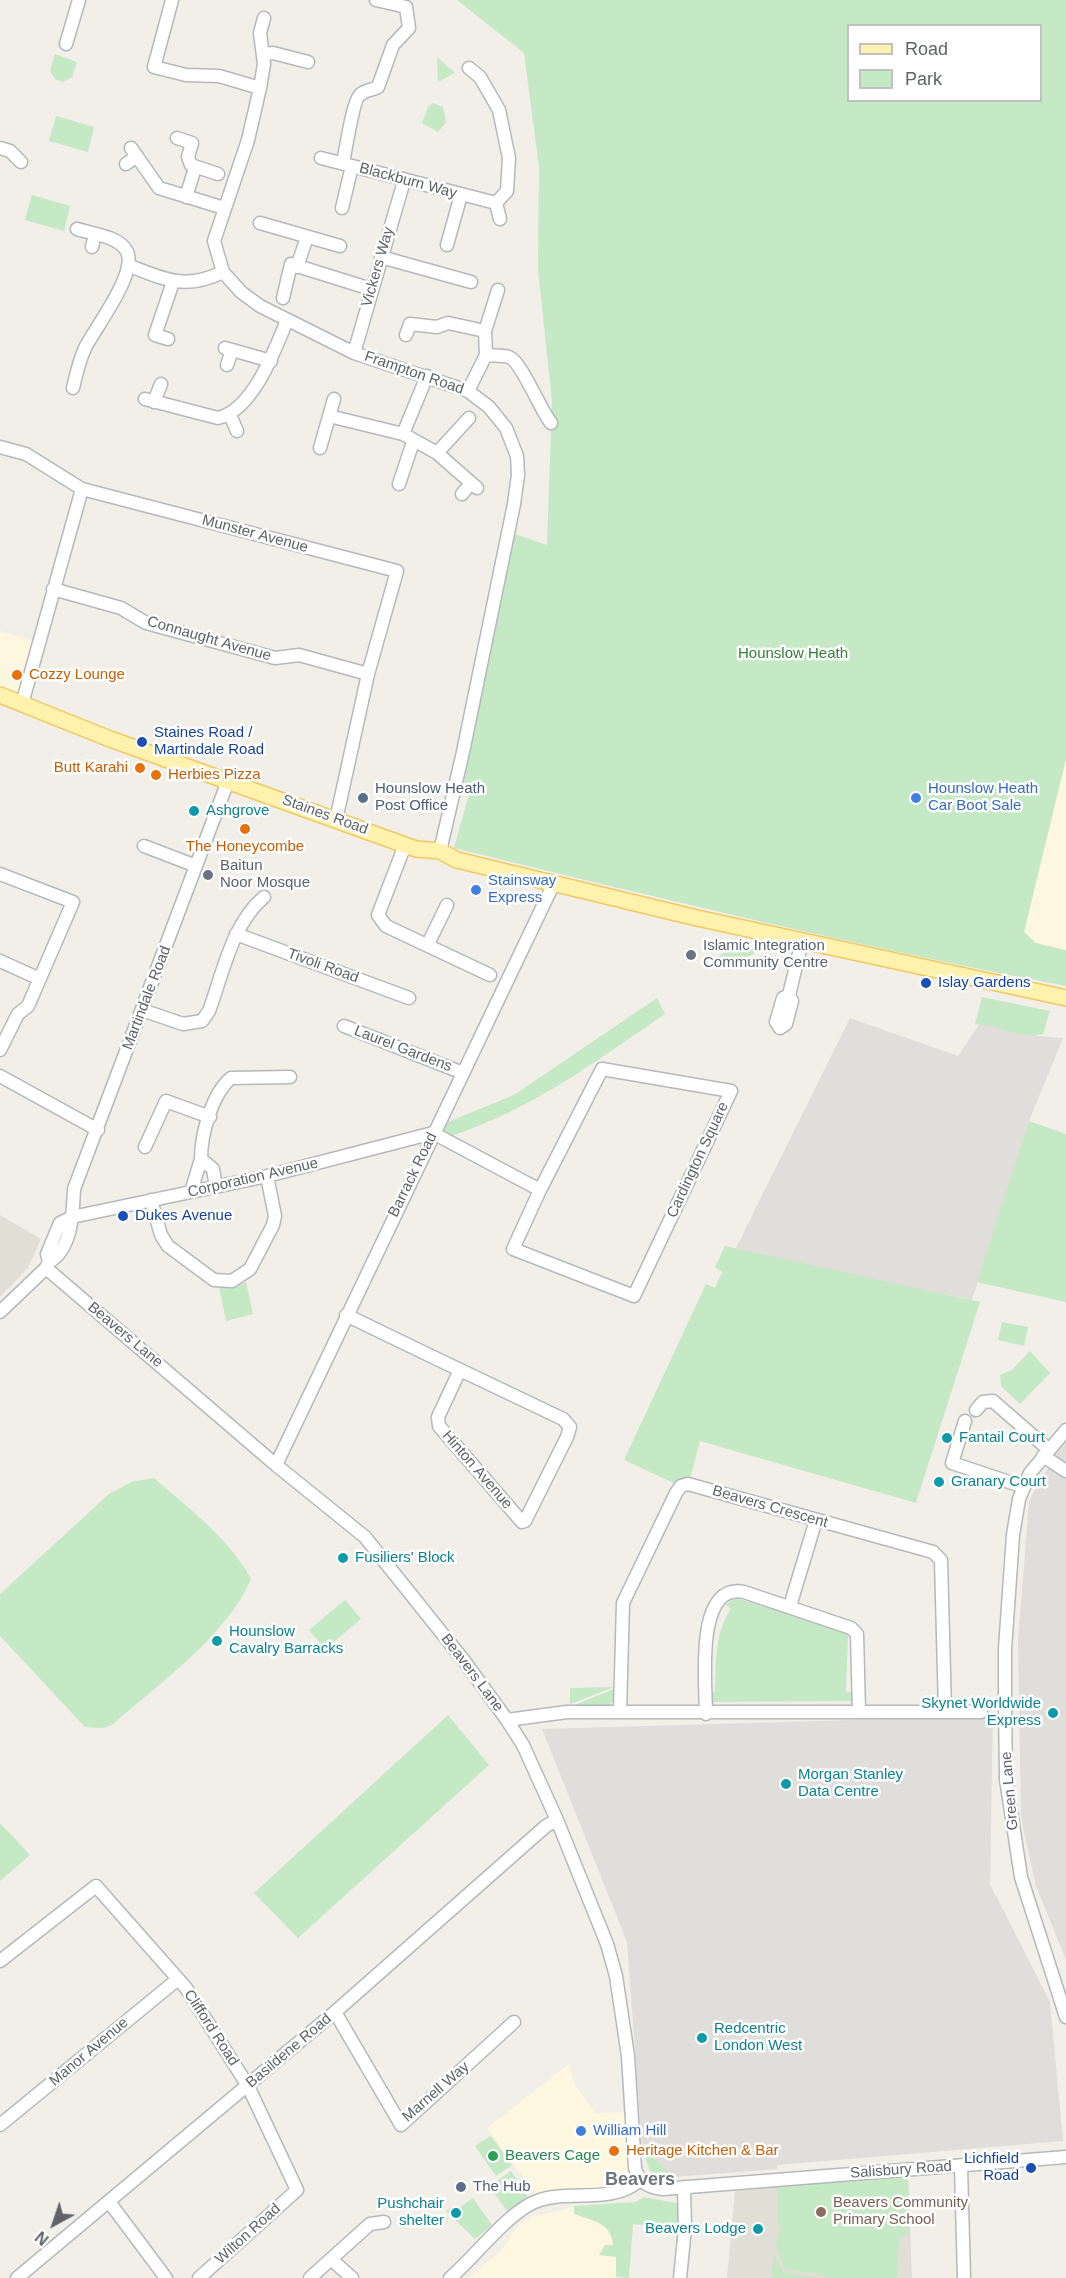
<!DOCTYPE html>
<html>
<head>
<meta charset="utf-8">
<style>
  body { margin:0 }
  #map { position:relative; width:1066px; height:2278px; overflow:hidden; background:#f1efe8; font-family:Arial,sans-serif }
  canvas { display:block }
  .legend { position:absolute; left:847px; top:24px; width:195px; height:78px; box-sizing:border-box; background:#fff; border:2px solid #bfc1c3; margin:0; padding:8px 10px; list-style:none; font-size:18px; color:#5f6368 }
  .legend li { display:flex; align-items:center; gap:12px; height:30px }
  .legend b { width:30px; border:2px solid #bfc1c3 }
  .north { position:absolute; left:24px; top:2194px; width:60px; height:60px; -webkit-text-stroke:4px #fff; paint-order:stroke; rotate:220deg; font-size:16px; font-weight:700; line-height:24px; text-align:center; color:#5f6368 }
  .north::after { content:''; display:block; margin:auto; width:21px; height:27px; background:#5f6368; clip-path:polygon(50% 0,100% 100%,50% 72%,0 100%) }
</style>
</head>
<body>
<div id="map">
<canvas width="1066" height="2278"></canvas>
<ul class="legend">
<li><b style="height:8px;background:#fff2af"></b>Road</li>
<li><b style="height:16px;background:#c5e8c5"></b>Park</li>
</ul>
<div class="north">N</div>
</div>
<script>
const context = document.querySelector('canvas').getContext('2d');
context.lineJoin = 'round';
function paint(path, color) { context.fillStyle = color; context.fill(path, 'evenodd'); }
function trace(path, color, width, dash) { context.strokeStyle = color; context.lineWidth = width; context.lineCap = dash ? 'butt' : 'round'; context.setLineDash(dash || []); context.stroke(path); }
function write(font, color, halo, rows, align = 'center') {
  context.font = font + ' Arial,sans-serif'; context.lineWidth = 5; context.setLineDash([]); context.textBaseline = 'middle'; context.strokeStyle = halo; context.fillStyle = color; for (const [text, x, y, turn = 0] of rows) {
    context.save(); context.translate(x, y); context.rotate((+turn || 0) * Math.PI / 180); context.textAlign = isNaN(turn) ? turn : align; if (halo) context.strokeText(text, 0, 0); context.fillText(text, 0, 0); context.restore();
  }
}
paint(new Path2D(`
  M0 631 33 641 19 694 0 687Z
  M1066 759V956L1021 945Z
  M569 2064 575 2085 596 2113 632 2112 635 2185 540 2200 487 2128Z
  M574 2206V2214L601 2223 608 2229 613 2237 616 2257V2276L624 2278H468L501 2251 516 2228 533 2216 565 2210Z`), '#fef7e0');
paint(new Path2D(`
  M984 1017 1038 1036 1063 1038 1029 1121 972 1300 735 1250 850 1018 958 1056Z
  M1066 1443V1960L1036 1886 1021 1818 1018 1641 1029 1501 1055 1455Z
  M993 1716 990 1884 1050 2002 1063 2141 777 2165V2169L674 2177 642 2147 627 1942 542 1729Z`), '#e0deda');
paint(new Path2D(`
  M0 1215 41 1239 28 1268 0 1297Z
  M908 2175 912 2278H727L735 2191Z`), '#e1ded6');
paint(new Path2D(`
  M457 0H1066V759L1024 932 1036 943 1066 950V986C861 947 658 898 454 848L469 794 462 793 512 533 547 545 552 402 538 269 539 167 524 53ZM848 26H1040V100H848Z
  M55 54 77 62 72 77 63 82 55 79 50 71Z
  M437 57 455 73 438 82Z
  M433 103 443 107 446 122 438 132 422 123 428 107Z
  M56 116 94 127 88 152 49 141Z
  M32 195 70 206 64 231 25 220Z
  M737 944 758 951 728 971 718 957Z
  M982 997 1050 1011 1043 1034C1021 1040 997 1024 975 1024Z
  M657 998 665 1014C592 1064 524 1115 438 1140L443 1124 514 1095Z
  M1029 1121 1066 1134V1302L977 1282Z
  M725 1246 980 1302 916 1503 700 1441 690 1479 676 1484 624 1460 706 1284 715 1288 722 1272 715 1267Z
  M246 1282 253 1314 226 1321 219 1287 234 1288Z
  M1002 1322 1028 1327 1024 1346 998 1340Z
  M1030 1351 1050 1373 1020 1404 1001 1386 1000 1375 1012 1370Z
  M154 1478C188 1508 230 1539 251 1579 227 1636 158 1684 112 1725L103 1728 85 1727 0 1636V1594L109 1494 131 1482Z
  M735 1598 845 1630 848 1637 846 1692H854L852 1701 709 1702 707 1693 715 1692C716 1664 714 1634 731 1609L726 1605Z
  M345 1600 361 1619 325 1649 309 1630Z
  M614 1687 570 1704V1688Z
  M616 1688 614 1701 607 1707H570Z
  M448 1715 489 1765 298 1938 254 1893Z
  M0 1823 30 1855 0 1881Z
  M491 2136 512 2165 496 2176 475 2146Z
  M642 2147 674 2177 660 2176 650 2172Z
  M511 2171 528 2197 507 2211 489 2186Z
  M908 2175 910 2233 899 2237 897 2278H824V2275L785 2269 776 2245 780 2230 777 2216 778 2187Z
  M644 2197 676 2203 678 2206V2229L633 2224 629 2278 616 2277V2257L599 2255 605 2245H613C612 2223 591 2220 574 2214V2206L635 2202Z
  M473 2198 492 2225 475 2239 446 2211 452 2207 455 2216 458 2213 456 2210Z
  M774 2253 783 2272 821 2278H771Z`), '#c5e8c5');
const minor = new Path2D(`
  M172 0 154 67 186 75 219 76 260 88
  M264 18 260 33 264 64 260 88 248 140 214 241 223 272 241 292 260 306 354 353 468 391 489 407 506 428 517 456 518 475 514 504 463 752 440 851
  M66 44 79 0
  M264 54 273 53 308 62
  M469 68 480 77 499 110 509 158 507 191 496 203
  M177 138 192 143 188 157 191 165 218 174
  M0 148 10 151 21 162
  M131 148 159 188 224 208
  M321 158 496 203 500 219
  M343 162C346 150 353 98 361 94 366 90 373 90 378 87L393 45 409 28 406 7 376 0
  M126 164 137 156
  M186 197 195 168
  M342 208 352 166
  M260 223 340 246
  M447 245 461 195
  M92 247 95 234
  M381 257 471 282
  M130 266C166 280 186 290 223 272
  M297 267 307 237
  M283 298 291 264 371 289
  M406 335 410 324 437 327 448 323 485 331
  M168 339 155 335 173 282
  M225 348 271 361
  M354 353 404 181
  M486 355C493 356 502 355 509 357 521 361 540 409 551 423
  M227 365 232 350
  M427 376 403 434 437 453 477 488
  M73 388C76 375 79 361 85 348 95 328 140 270 126 250 117 236 93 234 77 229
  M468 391 486 355 485 331 498 290
  M145 399 218 418C253 410 275 350 287 320
  M154 402 161 384
  M230 415 237 431
  M329 416 403 434
  M0 447 26 454 82 489
  M320 448 334 399
  M437 453 469 418
  M399 484 413 442
  M462 494 471 483
  M53 589 121 608 146 623 275 658 299 655 368 674
  M22 704 82 489 397 571 368 674 336 820
  M405 845 378 915 386 926 490 975
  M144 846 196 866
  M0 874 73 902 28 1006 18 1014 0 1050
  M236 934 409 998
  M428 944 447 905
  M0 961 40 979
  M789 995 792 1001 786 1024 780 1028 776 1022 783 998Z
  M789 995 802 941
  M142 1010 183 1024 202 1021 209 1011C223 973 232 924 264 897
  M344 1026 463 1073
  M0 1076 98 1130
  M433 1133 540 1190 602 1069 731 1091 634 1296 513 1249 540 1190
  M145 1147 166 1101 210 1117
  M216 1187 213 1169 201 1159C201 1134 212 1094 231 1078L290 1077
  M191 1192 201 1159
  M151 1200 161 1235 168 1246 214 1280 232 1281 250 1269 273 1225 275 1216 267 1176
  M49 1262C72 1249 73 1213 74 1189L228 781
  M46 1268 276 1465 365 1537 465 1662 507 1720 523 1745 557 1820 607 1944 616 1976 628 2056 635 2168C639 2183 649 2187 663 2189L1066 2157
  M0 1312 46 1268 49 1262 47 1254 60 1223 72 1217 267 1176 433 1133
  M346 1315C418 1350 491 1385 563 1419L570 1427 567 1437 525 1521 522 1522 439 1426 438 1417 460 1370
  M976 1410 983 1402 993 1401 1048 1449
  M965 1421 952 1463 1024 1487
  M1066 1430 1030 1473 1019 1499 1013 1535 1005 1649V1702L1006 1779 1021 1877 1066 2017
  M1043 1456 1066 1471
  M276 1465 553 885
  M790 1606 816 1520
  M620 1711 623 1603 676 1493 681 1486 688 1484 933 1552 941 1560 945 1711
  M706 1714C706 1685 694 1582 744 1592L851 1628 857 1634 859 1711
  M507 1720 567 1712H981
  M0 1961 96 1886 186 1988 248 2086 297 2190 199 2278
  M335 2012 401 2125 514 2022
  M0 2125 178 1979
  M961 2166 964 2278
  M110 2203 166 2278
  M331 2259 370 2224 384 2222
  M17 2278 335 2012 546 1826 557 1820
  M310 2278 331 2259 352 2278
  M450 2278C476 2256 508 2212 537 2201 570 2189 612 2205 640 2180
  M680 2278 685 2228 684 2187`);
const major = new Path2D(`
  M0 695 110 739 416 849 440 851 457 860 697 918 1066 998`);
trace(minor, '#b5b8bc', 15);
trace(major, '#f2c960', 18);
trace(minor, '#fff', 12);
trace(major, '#fff2af', 15);
for (const [x, y, r, color] of [
  [17,675,6,"#e8710a"],
  [142,742,6,"#1a4fb4"],
  [140,768,6,"#e8710a"],
  [156,775,6,"#e8710a"],
  [363,798,6,"#5c6f8a"],
  [916,798,6,"#3f7fe0"],
  [194,811,6,"#0f9aa8"],
  [245,829,6,"#e8710a"],
  [208,875,6,"#6b7280"],
  [476,890,6,"#3f7fe0"],
  [691,955,6,"#6b7280"],
  [926,983,6,"#1a4fb4"],
  [123,1216,6,"#1a4fb4"],
  [947,1438,6,"#0f9aa8"],
  [939,1482,6,"#0f9aa8"],
  [343,1558,6,"#0f9aa8"],
  [217,1641,6,"#0f9aa8"],
  [1053,1713,6,"#0f9aa8"],
  [786,1784,6,"#0f9aa8"],
  [702,2038,6,"#0f9aa8"],
  [581,2131,6,"#3f7fe0"],
  [614,2151,6,"#e8710a"],
  [493,2156,6,"#2e9e5b"],
  [1031,2168,6,"#1a4fb4"],
  [461,2187,6,"#5c6f8a"],
  [821,2212,6,"#8d6e63"],
  [456,2213,6,"#0f9aa8"],
  [758,2229,6,"#0f9aa8"]
]) { const dot = new Path2D(); dot.arc(x, y, r, 0, 2 * Math.PI); context.fillStyle = color; context.fill(dot); trace(dot, '#fff', 2); }
write('15px', '#5f6368', '#fff', [
  ["Blackburn Way",408,181,15],
  ["Vickers Way",378,267,-74],
  ["Frampton Road",414,373,19],
  ["Munster Avenue",255,534,15],
  ["Connaught Avenue",209,639,16],
  ["Staines Road",325,815,20],
  ["Tivoli Road",323,966,20],
  ["Martindale Road",147,998,-69],
  ["Laurel Gardens",403,1049,21],
  ["Cardington Square",698,1160,-65],
  ["Barrack Road",413,1175,-64],
  ["Corporation Avenue",253,1178,-13],
  ["Beavers Lane",125,1335,40],
  ["Hinton Avenue",477,1470,49],
  ["Beavers Crescent",770,1507,16],
  ["Beavers Lane",472,1673,53],
  ["Green Lane",1010,1791,-95],
  ["Clifford Road",211,2028,57],
  ["Basildene Road",289,2051,-40],
  ["Manor Avenue",89,2052,-40],
  ["Marnell Way",436,2092,-41],
  ["Salisbury Road",901,2170,-4],
  ["Wilton Road",248,2234,-42]
]);
write('15px', '#348238', '#fff', [
  ["Hounslow Heath",793,654]
]);
write('15px', '#c56008', '#fff', [
  ["Cozzy Lounge",29,675],
  ["Butt Karahi",128,768,"right"],
  ["Herbies Pizza",168,775],
  ["The Honeycombe",245,847,"center"],
  ["Heritage Kitchen & Bar",626,2151]
], 'left');
write('15px', '#164399', '#fff', [
  ["Staines Road /",154,733],
  ["Martindale Road",154,750],
  ["Islay Gardens",938,983],
  ["Dukes Avenue",135,1216],
  ["Lichfield",1019,2159,"right"],
  ["Road",1019,2176,"right"]
], 'left');
write('15px', '#4e5e75', '#fff', [
  ["Hounslow Heath",375,789],
  ["Post Office",375,806],
  ["The Hub",473,2187]
], 'left');
write('15px', '#366cbe', '#fff', [
  ["Hounslow Heath",928,789],
  ["Car Boot Sale",928,806],
  ["Stainsway",488,881],
  ["Express",488,898],
  ["William Hill",593,2131]
], 'left');
write('15px', '#0d838f', '#fff', [
  ["Ashgrove",206,811],
  ["Fantail Court",959,1438],
  ["Granary Court",951,1482],
  ["Fusiliers' Block",355,1558],
  ["Hounslow",229,1632],
  ["Cavalry Barracks",229,1649],
  ["Skynet Worldwide",1041,1704,"right"],
  ["Express",1041,1721,"right"],
  ["Morgan Stanley",798,1775],
  ["Data Centre",798,1792],
  ["Redcentric",714,2029],
  ["London West",714,2046],
  ["Pushchair",444,2204,"right"],
  ["shelter",444,2221,"right"],
  ["Beavers Lodge",746,2229,"right"]
], 'left');
write('15px', '#5b616d', '#fff', [
  ["Baitun",220,866],
  ["Noor Mosque",220,883],
  ["Islamic Integration",703,946],
  ["Community Centre",703,963]
], 'left');
write('15px', '#27864d', '#fff', [
  ["Beavers Cage",505,2156]
], 'left');
write('15px', '#785e54', '#fff', [
  ["Beavers Community",833,2203],
  ["Primary School",833,2220]
], 'left');
write('bold 18px', '#70757a', '#fff', [
  ["Beavers",640,2180]
]);
</script>
</body>
</html>
